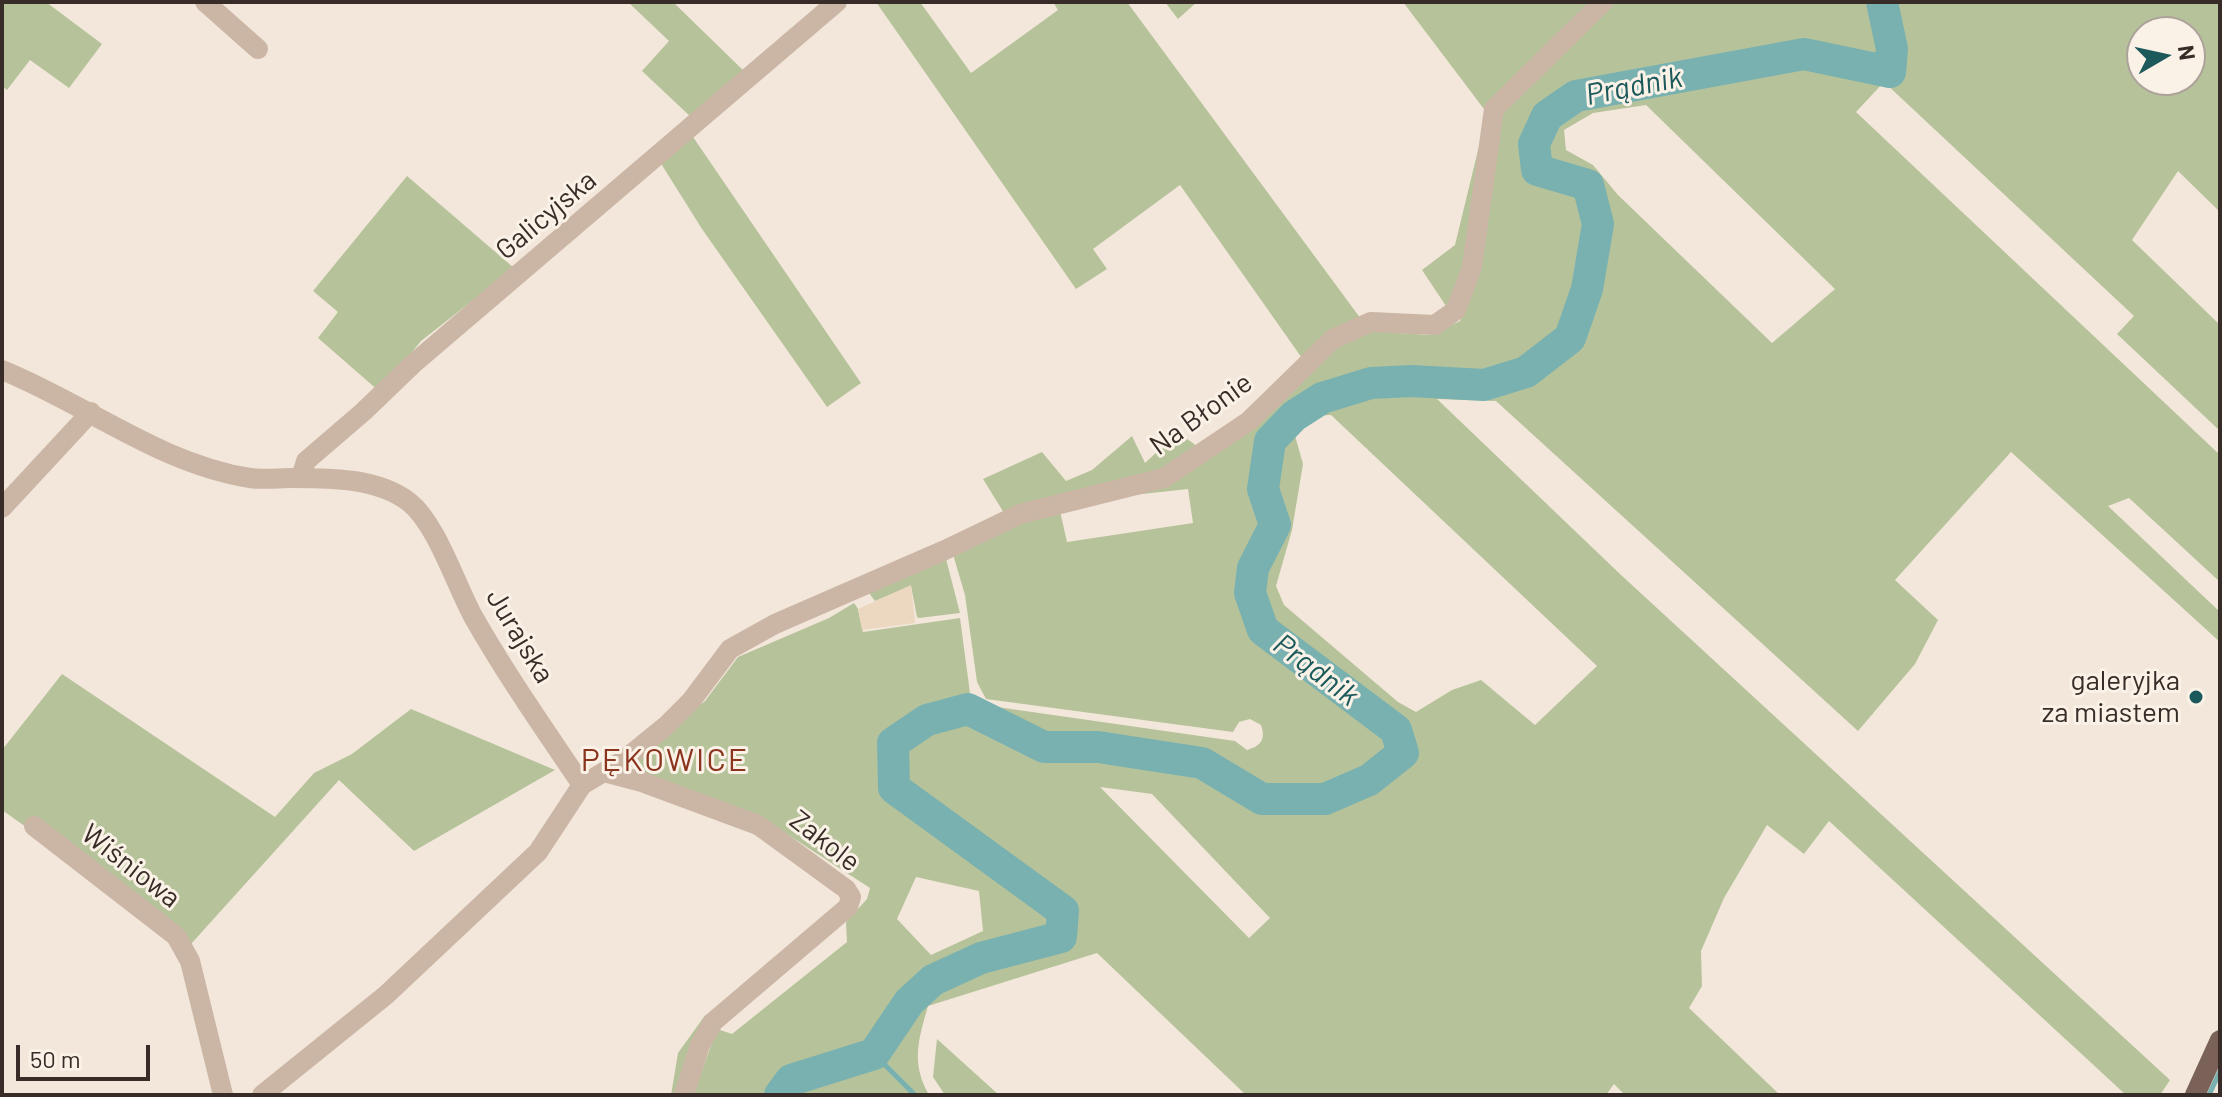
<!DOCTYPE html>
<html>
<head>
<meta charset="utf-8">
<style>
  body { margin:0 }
  #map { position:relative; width:2222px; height:1097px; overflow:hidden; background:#f3e7db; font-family:Barlow,sans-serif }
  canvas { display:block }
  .frame { position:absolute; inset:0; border:4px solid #372c27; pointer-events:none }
  .north { position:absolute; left:2126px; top:16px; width:80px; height:80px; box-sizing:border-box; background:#faf1e7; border:2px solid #aca29a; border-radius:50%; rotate:81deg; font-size:22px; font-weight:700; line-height:32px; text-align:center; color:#372c27 }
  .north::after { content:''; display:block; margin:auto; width:28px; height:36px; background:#1b595b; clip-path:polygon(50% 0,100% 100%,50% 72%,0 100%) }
  .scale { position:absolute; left:16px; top:1045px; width:134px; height:36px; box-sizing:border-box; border:4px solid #372c27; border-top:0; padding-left:10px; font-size:24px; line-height:28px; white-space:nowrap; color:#372c27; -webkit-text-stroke:6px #faf1e7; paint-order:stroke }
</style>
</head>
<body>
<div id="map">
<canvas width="2222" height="1097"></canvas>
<div class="frame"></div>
<div class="north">N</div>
<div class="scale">50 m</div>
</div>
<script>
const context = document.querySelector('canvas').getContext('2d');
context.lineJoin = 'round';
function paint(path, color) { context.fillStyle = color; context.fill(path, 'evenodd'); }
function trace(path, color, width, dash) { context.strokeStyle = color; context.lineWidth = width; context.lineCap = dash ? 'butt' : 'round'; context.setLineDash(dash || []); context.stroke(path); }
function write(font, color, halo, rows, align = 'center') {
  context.font = font + ' Barlow,sans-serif'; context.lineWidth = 6; context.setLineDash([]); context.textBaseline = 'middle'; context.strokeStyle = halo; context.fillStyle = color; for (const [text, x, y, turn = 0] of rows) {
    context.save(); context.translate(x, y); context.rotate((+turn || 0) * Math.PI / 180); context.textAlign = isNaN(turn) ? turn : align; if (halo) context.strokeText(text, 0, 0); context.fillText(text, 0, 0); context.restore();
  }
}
paint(new Path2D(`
  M2 2H46L102 44 69 88 30 60 7 90 2 86Z
  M628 2H673L746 73 692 118 642 71 669 41Z
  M876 2H920L971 73 1058 10 1053 2H1127L1361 319 1304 361 1180 185 1093 249 1107 269 1076 289Z
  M1165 2H1197L1178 19Z
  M1403 2H1597L1500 94 1468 266 1448 309 1422 270 1455 245 1487 113Z
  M1612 2H2220V212L2178 171 2132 240 2220 325V431L2117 334 2134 316 1884 82 1856 112 2220 455V582L2129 498 2108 506 2220 612V642L2011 452 1895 580 1938 620 1915 664 1858 731 1496 401 1437 399 1620 574 2170 1080 2160 1095H2126L1829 821 1804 854 1767 825 1724 898 1701 951 1702 986 1689 1008 1780 1095H1625L1614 1084 1606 1095H1246L1097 953 928 1006C918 1041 911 1063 929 1095H693L717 1029 732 1034 847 942 846 922 867 899 870 888 759 816 634 770 633 760 705 701 738 657 829 618 854 603 858 609 863 632 960 618 970 693 983 705 1235 741 1247 750C1261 746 1266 739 1261 725L1250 719 1239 722 1233 732 986 699 977 682 965 595 952 551 1025 520 1060 511 1067 542 1193 523 1188 489 1133 495 1341 343 1369 331 1430 335 1460 321 1473 292 1498 114ZM2142 32H2190V80H2142ZM1646 105 1835 289 1772 343 1618 195 1593 165 1566 150 1564 130 1593 113ZM1331 415 1597 666 1535 725 1481 680 1452 690 1416 712 1398 702 1284 605 1276 586 1292 530 1303 464 1294 432 1313 416ZM1100 787 1152 794 1270 918 1249 938ZM916 877 979 891 983 931 931 955 897 919Z
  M691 134 861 383 827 407 702 229 660 162Z
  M407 176 514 268 421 341 380 392 318 338 338 312 313 291Z
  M1178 432 1198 447 1159 470 1004 513 983 479 1042 452 1066 481 1092 470 1132 436 1145 463Z
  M945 555 960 613 919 618 917 617 911 586 875 601 866 589Z
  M62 674 275 817 314 773 352 754 411 709 555 770 414 851 339 780 191 944 2 810V750Z
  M706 1014 676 1095H671L678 1053Z
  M937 1039 999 1095H945L933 1077Z`), '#b6c39a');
paint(new Path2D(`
  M911 585 915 623 862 630 858 609Z`), '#ecd7c1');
trace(new Path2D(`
  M874 1054 915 1095
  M2209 1095 2220 1071`), '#79b1b1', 5);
trace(new Path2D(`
  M780 1095 791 1080 874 1054 909 1002 933 980 981 958 1061 937 1063 911 894 788 893 743 927 720 968 709 1044 747H1098L1202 763 1262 799H1325L1369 780 1403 753 1396 730 1263 630 1250 593 1253 568 1275 525 1263 489 1270 441 1294 416 1322 398 1371 383 1412 381 1484 385 1526 372 1570 338 1587 289 1598 224 1588 185 1537 170 1534 144 1547 116 1576 96 1804 54 1890 72 1892 49 1882 2`), '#79b1b1', 32);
trace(new Path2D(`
  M205 2 258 49
  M2 370C86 404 160 464 250 478 264 480 279 478 293 478 331 478 378 478 409 502 437 524 456 586 474 618 507 676 545 730 582 785
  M301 478 306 461 363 412 413 364 837 2
  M2 508 91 412
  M604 772 642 782 758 825 846 889 851 897 848 907 713 1022 700 1045 684 1095
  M34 826 176 936 190 961 223 1095
  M262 1095 386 995 538 852 582 785 624 760 667 725 691 701 730 649 775 624 945 550 1020 514 1164 478 1249 421 1333 339 1371 322 1435 325 1456 310 1472 267 1494 109 1603 2`), '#cbb6a6', 20);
trace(new Path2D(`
  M2195 1095 2220 1040`), '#7a6258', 20);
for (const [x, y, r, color] of [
  [2196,697,8,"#1b595b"]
]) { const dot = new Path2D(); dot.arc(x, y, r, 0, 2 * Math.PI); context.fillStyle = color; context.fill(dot); trace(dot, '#faf1e7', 3); }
write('28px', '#372c27', '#faf1e7', [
  ["Galicyjska",546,215,-40],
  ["Na Błonie",1201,414,-36],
  ["Jurajska",520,636,59],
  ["Zakole",825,841,38],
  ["Wiśniowa",131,866,38]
]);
write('28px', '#372c27', '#faf1e7', [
  ["galeryjka",2180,681],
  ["za miastem",2180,713]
], 'right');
write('italic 30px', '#1b595b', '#faf1e7', [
  ["Prądnik",1634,86,-11],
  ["Prądnik",1316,670,37]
]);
context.letterSpacing = '2px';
write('32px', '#8a331d', '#faf1e7', [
  ["PĘKOWICE",665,760]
]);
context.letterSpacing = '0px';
</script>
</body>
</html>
